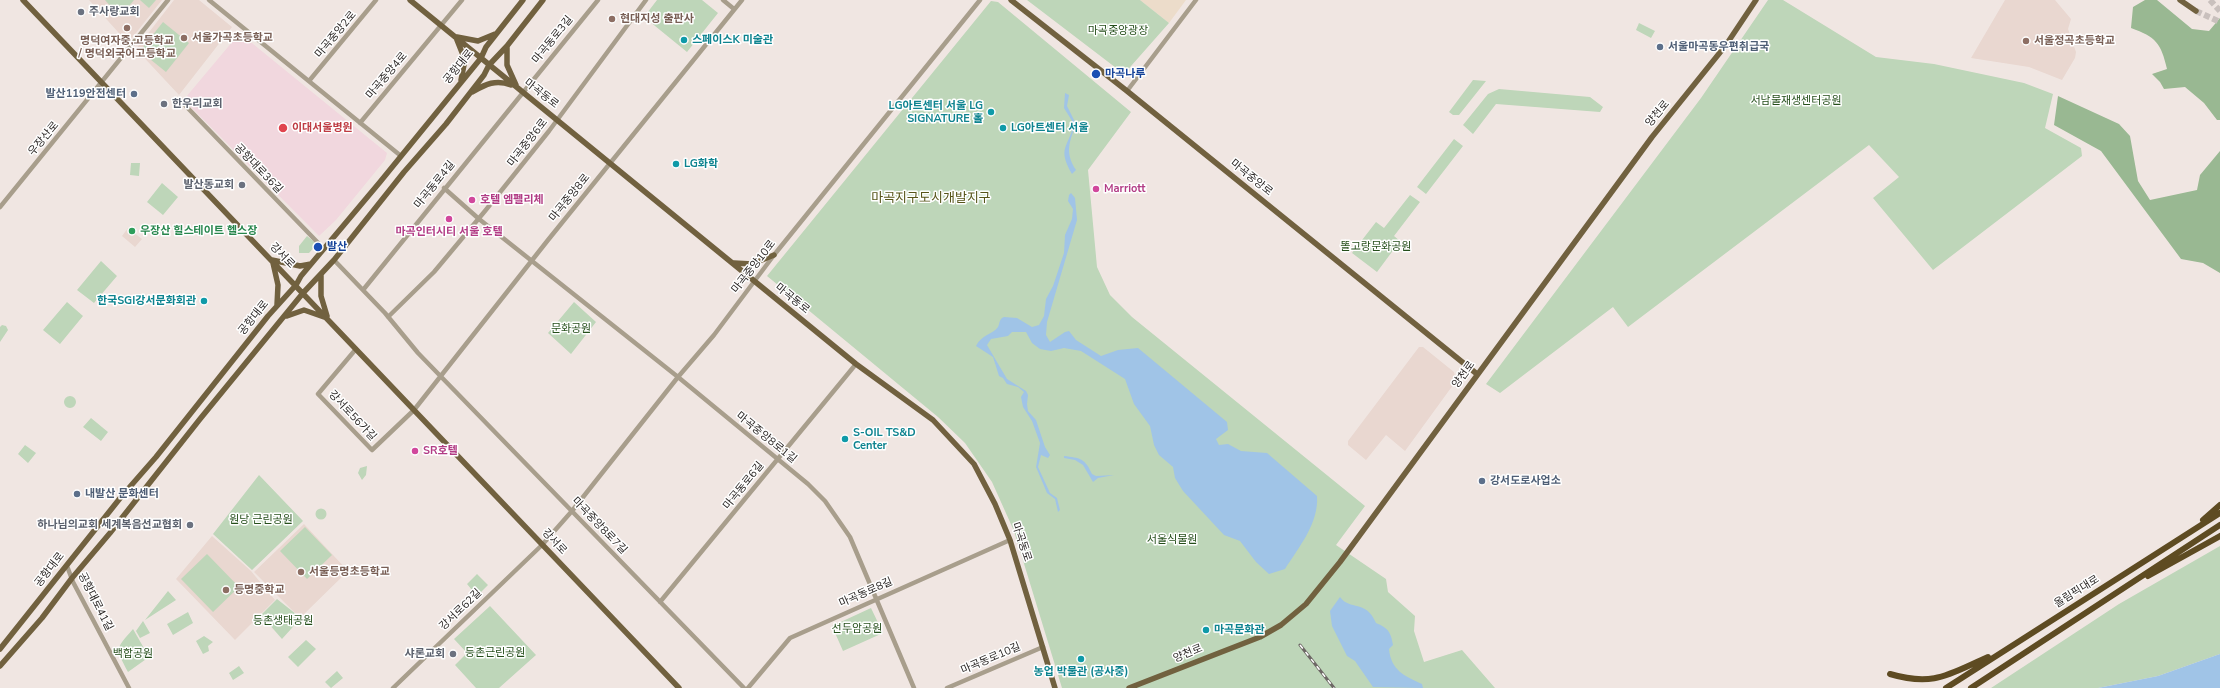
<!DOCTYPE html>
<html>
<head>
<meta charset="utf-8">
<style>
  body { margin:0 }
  canvas { display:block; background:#f0e6e2 }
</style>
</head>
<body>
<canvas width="2220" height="688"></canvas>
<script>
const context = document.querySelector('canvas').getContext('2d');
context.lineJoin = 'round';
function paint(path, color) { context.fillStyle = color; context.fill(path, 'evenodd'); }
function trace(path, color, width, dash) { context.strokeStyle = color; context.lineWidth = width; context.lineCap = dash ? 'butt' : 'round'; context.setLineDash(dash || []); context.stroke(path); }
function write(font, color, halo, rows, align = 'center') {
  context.font = font + ' "Nunito Sans","Noto Sans KR",sans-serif'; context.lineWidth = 3; context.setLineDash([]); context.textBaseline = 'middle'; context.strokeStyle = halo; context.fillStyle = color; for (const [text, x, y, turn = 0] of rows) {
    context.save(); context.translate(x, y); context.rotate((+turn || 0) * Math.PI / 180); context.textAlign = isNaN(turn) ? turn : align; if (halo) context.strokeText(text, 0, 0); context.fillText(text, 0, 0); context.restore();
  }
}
paint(new Path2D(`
  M1140 0H1186L1169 23Z`), '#ecdcca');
paint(new Path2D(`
  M89 0H162L128 43Z
  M174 0H199L232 27 179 95 136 49Z
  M2005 0H2055L2071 19 2068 29 2076 52 2075 58 2062 80 2029 67 1971 58Z
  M128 228 142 239 135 247 122 236Z
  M1419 347H1423L1454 372 1456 381 1405 451 1386 435 1366 460 1348 445V441Z
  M304 524 348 571 300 618 254 572Z
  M212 536 251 571 275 600 235 640 176 579Z`), '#e9d7d0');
paint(new Path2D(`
  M238 35H242L387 153 385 160 336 220 319 236 186 102V97Z`), '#f1d7de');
paint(new Path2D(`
  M105 0H134L120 17Z
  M140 0H156L149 8Z
  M657 0H702L718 13 687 52 644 17Z
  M1027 0H1140L1169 23 1124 74Z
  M1768 0H1783L1876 57 1934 64 2024 83 2053 94 2045 128 2081 148 2082 156 1933 270 1873 198 1899 177 1869 145 1628 327 1613 307 1500 393 1486 384 1701 98Z
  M991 1 998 2 1131 112 1088 170 1097 267 1110 295 1132 317 1365 506 1336 545 1386 579 1388 592 1415 616 1414 631 1424 662 1462 650 1495 688H1062L1014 531 992 482 965 443 938 417 767 276Z
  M163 22 189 43 166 72 140 51Z
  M1639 23 1655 31 1651 38 1636 30Z
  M1473 80 1486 81 1459 115H1453L1449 112Z
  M1499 89 1590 97 1603 107 1600 112 1496 104 1473 134 1463 125 1488 94Z
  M1454 139 1463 146 1426 194 1417 187Z
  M131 163H140L139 176 130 175Z
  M162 183 178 197 163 215 147 202Z
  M1410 195 1420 202 1394 236 1400 241 1377 272 1352 253 1376 222 1384 228Z
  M307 236 317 244 309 253H299V246Z
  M101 261 117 276 94 303 77 290Z
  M67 302 83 316 60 344 43 330Z
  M574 302 596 322 571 354 548 333Z
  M2 325 6 326 8 330 0 342V327Z
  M64 402a6 6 0 1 1 12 0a6 6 0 1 1-12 0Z
  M91 418 108 432 101 441 83 427Z
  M25 445 36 453 28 463 18 454Z
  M367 466 366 475 362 480 358 473 360 468Z
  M259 475 303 521 252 570 213 534Z
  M315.5 514a5.5 5.5 0 1 1 11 0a5.5 5.5 0 1 1-11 0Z
  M305 527 332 555 307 579 280 551Z
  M2220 546V654L2158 676 2098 688H1991L2119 604Z
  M207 554 239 587 213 612 181 579Z
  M477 574 488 585 477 596 467 584Z
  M168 591 176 600 145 620Z
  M277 599 301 618 282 639 261 615Z
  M490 606 536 655 499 688H476L455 665 467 653 454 639Z
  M871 608 883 633 843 651 832 626Z
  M188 612 193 623 173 635 167 624Z
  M143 621 150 633 140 638 136 631Z
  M133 629 149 657 128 672C115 647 115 650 133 629Z
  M204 636 213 642 208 646 209 651 203 654 196 641Z
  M306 640 316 649 298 667 288 657Z
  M239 666 244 673 233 680 229 673Z
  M337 671 343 678 331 688 325 682Z`), '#bed6b9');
paint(new Path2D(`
  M2145 0H2157L2192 29 2209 31 2220 18V120H2217L2204 103 2185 87 2164 89 2160 82 2152 74 2167 69C2161 43 2156 37 2131 28L2133 7Z
  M2058 96 2119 124 2130 136 2138 181 2150 200 2197 190 2200 175 2220 151V273L2203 263 2181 259 2101 151 2054 125Z`), '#99b892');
paint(new Path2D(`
  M1065 93 1069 95 1067 106 1076 124C1070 141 1064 152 1076 170L1072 174C1057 148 1068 148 1074 124L1064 108Z
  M1071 193 1075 198 1077 220 1047 322 1046 335 1050 342 1065 332 1069 331 1076 340 1101 356 1118 350 1138 348 1227 422 1228 430 1216 439 1219 445 1228 444 1241 451 1267 453 1317 496C1319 523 1299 547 1285 569L1269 574 1256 562 1240 541 1224 535 1183 491 1175 478 1173 467 1159 455 1154 445 1150 426 1134 404 1125 379 1081 351 1064 348 1051 351 1040 349 1032 343 1026 332H1012L1008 336 991 339 987 345 1007 379 1026 391 1028 395 1027 404 1028 411 1036 420 1045 447 1050 455 1048 458 1041 455 1038 467 1050 493 1057 498 1060 510 1058 512 1055 499 1047 493 1036 467 1040 443 1032 421 1023 407 1021 397 1024 392 1018 387 1007 384 1003 378 999 376 993 357 976 346C981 335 993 334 998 327 1000 323 999 319 1004 317L1017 318 1032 327 1039 325 1044 316 1046 299 1053 286 1064 253 1065 235 1072 219 1073 209 1068 201 1069 195Z
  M1064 456C1080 458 1085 458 1092 474L1096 476 1114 475 1098 478 1093 482 1083 465 1075 460 1064 458Z
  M1340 597C1350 611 1366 599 1376 623 1388 628 1391 632 1393 645L1389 649C1391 670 1404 676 1422 684L1423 688 1373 687 1355 661 1347 656 1332 626 1330 611Z
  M2220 654V688H2098L2158 676Z`), '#a0c4e7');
trace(new Path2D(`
  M2210 0 2220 11
  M2196 11 2220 22`), '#c9c0bd', 6, [6, 3]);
trace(new Path2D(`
  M209 0 401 156
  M723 0 734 9
  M309 81 376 0
  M1127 91 1196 0
  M180 100 324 249
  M360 123 462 0
  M444 188 479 219 678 377 808 484 825 501 850 537 914 688
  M0 207 168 0
  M334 260 385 313 418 353 744 688
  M363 290 598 0
  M388 317 434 272 485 211 549 131 646 0
  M356 349 318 394 372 450 414 410 548 240 742 0
  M67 566 73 582 129 688
  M660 602 856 364
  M393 688 542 545 572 511 678 377 714 335 774 255 980 0
  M748 688 790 638 1010 540
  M947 688 1043 647`), '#a89e8c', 4.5);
trace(new Path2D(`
  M23 0 679 688
  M410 0 856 364 933 420 974 464 995 504 1010 540 1055 688
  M1011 0 1127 91 1477 374
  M2180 0 2196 11
  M457 37 478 41 495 34
  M457 40 465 60 461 80
  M507 46V65L516 85
  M472 92C486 84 496 79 511 85
  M272 260 300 266 311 264
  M273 263 278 285 277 305
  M734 263 752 264 774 255
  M321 275V296L327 316
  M287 316 304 310 324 317
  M0 649 121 497 156 457 268 316 296 285 301 276 380 182 481 58 486 47 523 0
  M0 666 42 618 72 578 110 533 200 419 303 293 334 260 404 172 446 124 484 75 489 65 507 46 543 0
  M1129 688 1260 637 1281 625 1306 604 1340 562 1652 137 1726 45 1756 0`), '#71613f', 5.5);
trace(new Path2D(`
  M2203 520 2220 505
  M2148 576 2220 536
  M1890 674C1934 687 1949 674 1988 657
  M1946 688 2220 513
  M1971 688 2220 525`), '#5e4b22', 6);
const rail = new Path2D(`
  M1300 645 1334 688`);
trace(rail, '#6d6765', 3);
trace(rail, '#fff', 1.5, [4.5]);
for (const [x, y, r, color] of [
  [81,12,4,"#6b7280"],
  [612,19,4,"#8d6e63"],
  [127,28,4,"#8d6e63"],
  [184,38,4,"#8d6e63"],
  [684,40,4,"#0f9aa8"],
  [2026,41,4,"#8d6e63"],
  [1660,47,4,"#5c6f8a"],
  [1096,74,5,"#1a4fb4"],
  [134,94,4,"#5c6f8a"],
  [164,104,4,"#6b7280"],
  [991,112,4,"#0f9aa8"],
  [283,128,5,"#e0444e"],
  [1003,128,4,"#0f9aa8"],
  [676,164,4,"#0f9aa8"],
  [242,185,4,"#6b7280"],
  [1096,189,4,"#d1479c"],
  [472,200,4,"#d1479c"],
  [449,219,4,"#d1479c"],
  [132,231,4,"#2e9e5b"],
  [318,247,5,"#1a4fb4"],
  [204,301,4,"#0f9aa8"],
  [845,439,4,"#0f9aa8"],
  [415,451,4,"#d1479c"],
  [1482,481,4,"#5c6f8a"],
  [77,494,4,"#5c6f8a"],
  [190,525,4,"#6b7280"],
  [301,572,4,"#8d6e63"],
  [226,590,4,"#8d6e63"],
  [1206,630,4,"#0f9aa8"],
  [453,654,4,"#6b7280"],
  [1081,659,4,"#0f9aa8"]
]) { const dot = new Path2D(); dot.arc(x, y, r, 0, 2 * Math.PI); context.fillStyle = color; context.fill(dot); trace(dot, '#fff', 1.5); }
write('bold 11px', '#5b616d', '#fff', [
  ["주사랑교회",89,12,"left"],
  ["한우리교회",172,104,"left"],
  ["발산동교회",234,185],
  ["하나님의교회 세계복음선교협회",182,525],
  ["샤론교회",445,654]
], 'right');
write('bold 11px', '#785e54', '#fff', [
  ["현대지성 출판사",620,19],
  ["서울가곡초등학교",192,38],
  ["명덕여자중,고등학교",127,41,"center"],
  ["/ 명덕외국어고등학교",127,54,"center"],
  ["서울정곡초등학교",2034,41],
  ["서울등명초등학교",309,572],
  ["등명중학교",234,590]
], 'left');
write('11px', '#244e1a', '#fff', [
  ["마곡중앙광장",1118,31],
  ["서남물재생센터공원",1796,101],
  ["똘고랑문화공원",1376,247],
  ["문화공원",571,329],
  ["원당 근린공원",261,520],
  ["서울식물원",1172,540],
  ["등촌생태공원",283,621],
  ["선두암공원",857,629],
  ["등촌근린공원",495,653],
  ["백합공원",133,654]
]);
write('11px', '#2c2827', '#fff', [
  ["마곡중앙2로",336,35,-50],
  ["마곡동로3길",553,40,-51],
  ["공항대로",459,67,-51],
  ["마곡중앙4로",387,76,-50],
  ["마곡동로",541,94,38],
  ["양천로",1658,114,-50],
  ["우장산로",44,139,-50],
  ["마곡중앙6로",528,143,-52],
  ["공항대로36길",258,169,46],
  ["마곡중앙로",1251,178,39],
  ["마곡동로4길",435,185,-51],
  ["마곡중앙8로",570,198,-51],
  ["강서로",282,256,46],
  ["마곡중앙10로",754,267,-52],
  ["마곡동로",792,299,39],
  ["공항대로",254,318,-51],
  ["양천로",1464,375,-54],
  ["강서로56가길",352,416,47],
  ["마곡중앙8로1길",766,438,39],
  ["마곡동로6길",744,486,-51],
  ["마곡중앙8로7길",599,526,46],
  ["강서로",554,542,47],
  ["마곡동로",1021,542,71],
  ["공항대로",50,570,-52],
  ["올림픽대로",2077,592,-32],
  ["마곡동로8길",866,593,-24],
  ["공항대로41길",95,602,63],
  ["강서로62길",461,610,-44],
  ["양천로",1188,654,-22],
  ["마곡동로10길",991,659,-23]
]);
write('bold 11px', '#0d838f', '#fff', [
  ["스페이스K 미술관",692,40],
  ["LG아트센터 서울 LG",983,106,"right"],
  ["SIGNATURE 홀",983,119,"right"],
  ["LG아트센터 서울",1011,128],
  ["LG화학",684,164],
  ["한국SGI강서문화회관",196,301,"right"],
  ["S-OIL TS&D",853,433],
  ["Center",853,446],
  ["마곡문화관",1214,630],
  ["농업 박물관 (공사중)",1081,672,"center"]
], 'left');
write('bold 11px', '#4e5e75', '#fff', [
  ["서울마곡동우편취급국",1668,47],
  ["발산119안전센터",126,94,"right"],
  ["강서도로사업소",1490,481],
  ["내발산 문화센터",85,494]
], 'left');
write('bold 11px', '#164399', '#fff', [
  ["마곡나루",1105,74],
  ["발산",327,247]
], 'left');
write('bold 11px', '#be3a42', '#fff', [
  ["이대서울병원",292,128]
], 'left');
write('bold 11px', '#b23c85', '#fff', [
  ["Marriott",1104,189],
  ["호텔 엠펠리체",480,200],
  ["마곡인터시티 서울 호텔",449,232,"center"],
  ["SR호텔",423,451]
], 'left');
write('bold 11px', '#27864d', '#fff', [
  ["우장산 힐스테이트 헬스장",140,231]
], 'left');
write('13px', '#575519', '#fff', [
  ["마곡지구도시개발지구",931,199]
]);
</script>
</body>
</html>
